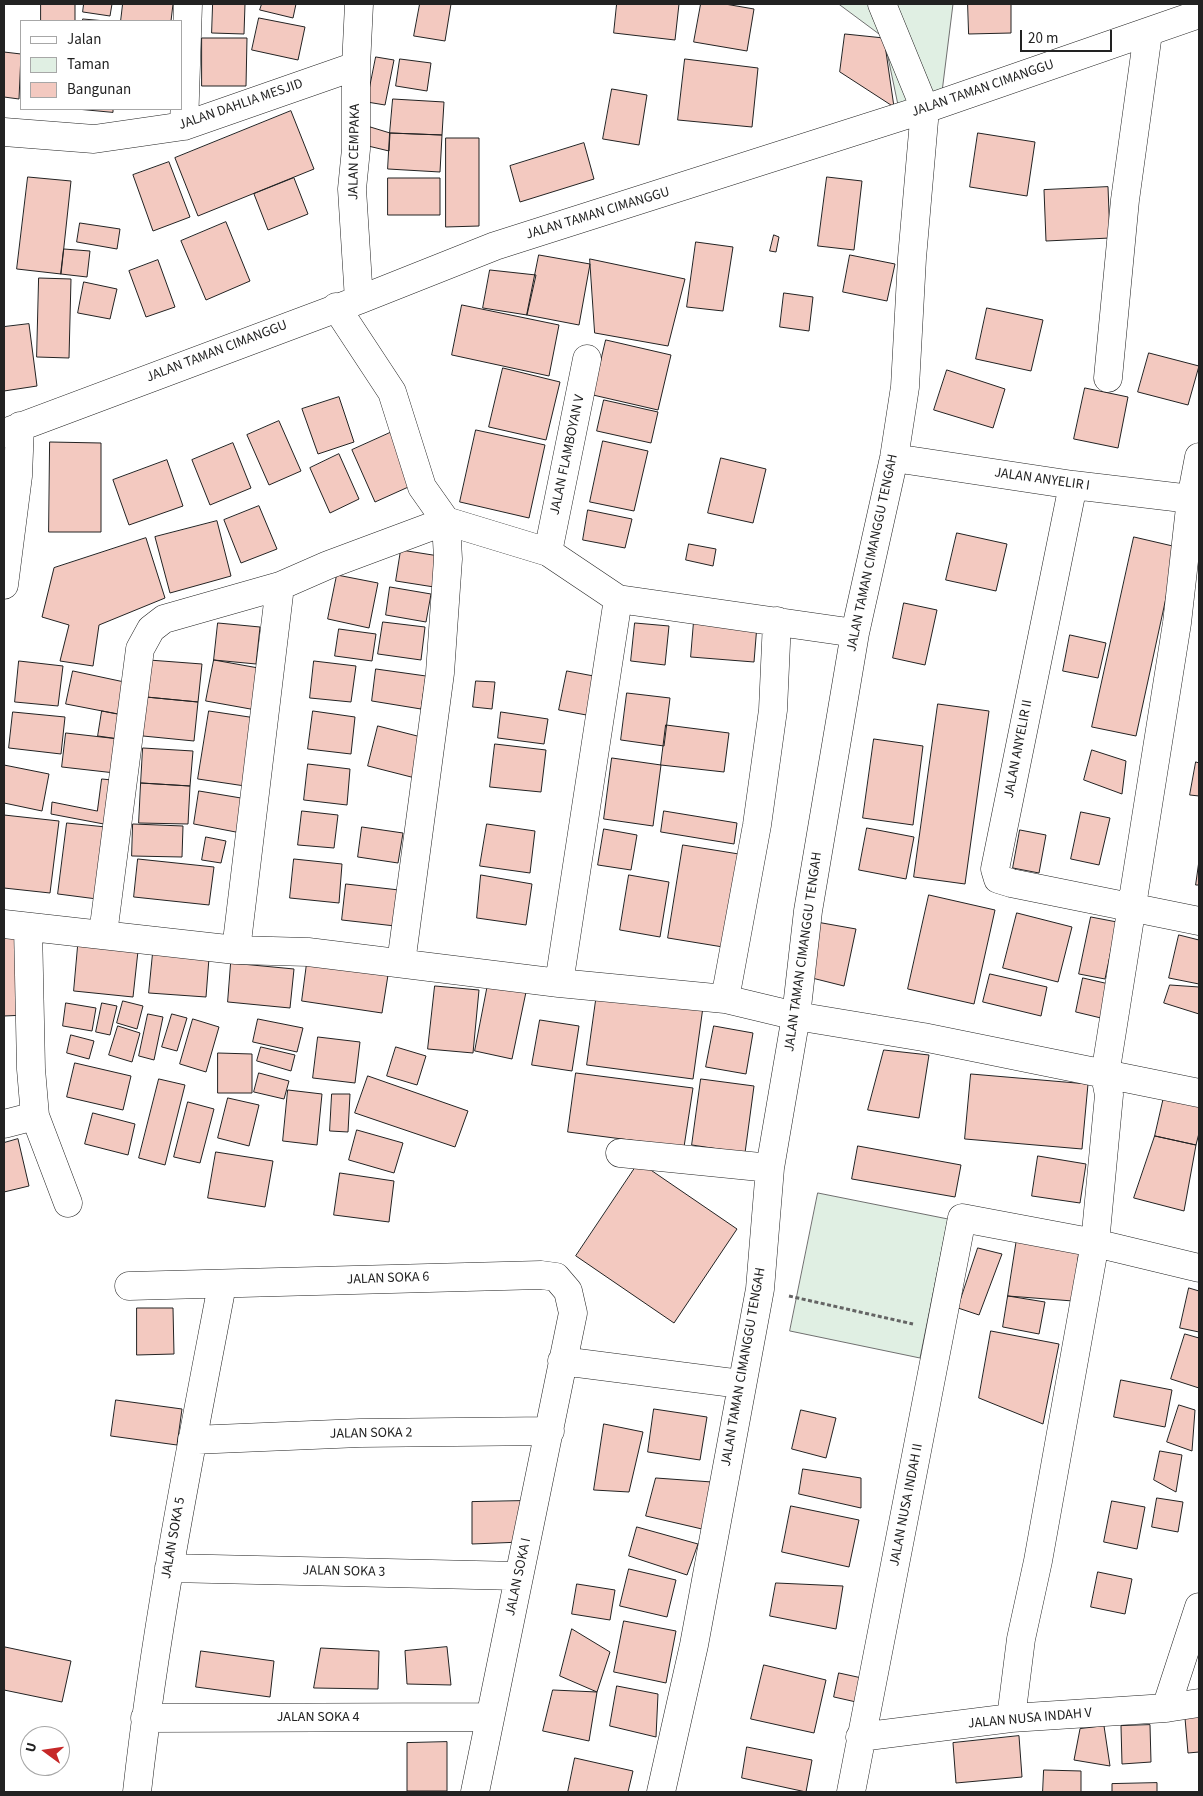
<!DOCTYPE html>
<html>
<head>
<meta charset="utf-8">
<style>
  body { margin:0 }
  #map { position:relative; width:1203px; height:1796px; overflow:hidden; background:#fff; font-family:"Source Sans 3",sans-serif }
  canvas { display:block }
  .frame { position:absolute; inset:0; border:5px solid #222; pointer-events:none }
  .legend { position:absolute; left:20px; top:20px; width:162px; height:90px; box-sizing:border-box; background:#fff; border:1px solid #a7a7a7; margin:0; padding:6px 9px; list-style:none; font-size:15px; color:#222 }
  .legend li { display:flex; align-items:center; gap:10px; height:25px }
  .legend b { width:25px; border:1px solid #a7a7a7 }
  .north { position:absolute; left:20px; top:1726px; width:50px; height:50px; box-sizing:border-box; background:#fff; border:1px solid #a7a7a7; border-radius:50%; rotate:284deg; font-size:14px; font-weight:700; line-height:20px; text-align:center; color:#222 }
  .north::after { content:''; display:block; margin:auto; width:18px; height:22px; background:#c62828; clip-path:polygon(50% 0,100% 100%,50% 72%,0 100%) }
  .scale { position:absolute; left:1020px; top:30px; width:92px; height:22px; box-sizing:border-box; border:2px solid #222; border-top:0; padding-left:6px; font-size:15px; line-height:18px; white-space:nowrap; color:#222; -webkit-text-stroke:4px #fff; paint-order:stroke }
</style>
</head>
<body>
<div id="map">
<canvas width="1203" height="1796"></canvas>
<div class="frame"></div>
<ul class="legend">
<li><b style="height:6px;background:#fff"></b>Jalan</li>
<li><b style="height:14px;background:#e0efe3"></b>Taman</li>
<li><b style="height:14px;background:#f3c9c0"></b>Bangunan</li>
</ul>
<div class="north">U</div>
<div class="scale">20 m</div>
</div>
<script>
const context = document.querySelector('canvas').getContext('2d');
context.lineJoin = 'round';
function paint(path, color) { context.fillStyle = color; context.fill(path, 'evenodd'); }
function trace(path, color, width, dash) { context.strokeStyle = color; context.lineWidth = width; context.lineCap = dash ? 'butt' : 'round'; context.setLineDash(dash || []); context.stroke(path); }
function write(font, color, halo, rows, align = 'center') {
  context.font = font + ' "Source Sans 3",sans-serif'; context.lineWidth = 4; context.setLineDash([]); context.textBaseline = 'middle'; context.strokeStyle = halo; context.fillStyle = color; for (const [text, x, y, turn = 0] of rows) {
    context.save(); context.translate(x, y); context.rotate((+turn || 0) * Math.PI / 180); context.textAlign = isNaN(turn) ? turn : align; if (halo) context.strokeText(text, 0, 0); context.fillText(text, 0, 0); context.restore();
  }
}
const green = new Path2D(`
  M839 4H953L942 92 898 105 884 38Z
  M818 1193 948 1219 920 1358 790 1331Z`);
paint(green, '#e0efe3');
trace(green, '#6f6f6f', 1);
const building = new Path2D(`
  M41 4H75V21H41Z
  M84 4H112L110 16 83 12Z
  M123 4H173L171 21H121Z
  M213 4H245L244 34 212 33Z
  M262 4H296L293 18 260 10Z
  M420 4H451L445 41 414 36Z
  M617 4H679L675 40 614 33Z
  M701 4H725L754 9 747 51 694 42Z
  M968 4H1011V33L969 34Z
  M259 18 305 27 298 60 252 50Z
  M83 19 106 21H83Z
  M845 34 884 38 894 107 840 72Z
  M202 38H247L246 86H202Z
  M4 52 21 54 19 99 4 97Z
  M376 57 394 60 385 105 367 102Z
  M400 59 431 63 427 91 396 86Z
  M685 59 758 68 752 127 678 120Z
  M612 89 647 95 639 145 603 139Z
  M393 99 444 102 442 135 390 133Z
  M77 109H113V112Z
  M291 111 314 169 198 216 175 158Z
  M367 126 390 133 389 151 364 145Z
  M390 133 442 135 440 172 388 169Z
  M978 133 1035 142 1027 196 970 187Z
  M446 138H479V226L446 227Z
  M584 143 594 179 520 202 510 166Z
  M169 162 190 217 153 231 133 175Z
  M28 177 71 181 61 274 17 269Z
  M827 177 862 181 854 250 818 246Z
  M294 178 308 214 268 230 254 194Z
  M388 178H440V215H388Z
  M1108 187 1110 238 1046 241 1044 190Z
  M226 222 250 281 206 300 181 241Z
  M80 223 120 229 117 249 77 242Z
  M774 235 779 237 776 252 770 251Z
  M696 242 733 247 723 311 687 307Z
  M64 249 90 251 87 277 61 274Z
  M539 255 590 264 579 325 527 315Z
  M850 255 895 264 887 301 843 292Z
  M590 259 685 279 668 346 595 333Z
  M158 260 175 307 146 317 129 271Z
  M490 270 536 275 527 315 483 308Z
  M39 278 71 279 69 358 37 357Z
  M84 282 117 289 110 319 78 313Z
  M784 293 813 297 809 331 780 327Z
  M462 305 559 325 549 376 452 355Z
  M987 308 1043 320 1031 371 976 359Z
  M29 324 37 386 4 391V327Z
  M606 340 671 355 658 410 593 395Z
  M1149 353 1199 366 1188 405 1138 392Z
  M503 368 560 382 546 440 489 427Z
  M947 370 1005 389 993 428 934 410Z
  M1085 388 1128 397 1118 448 1074 439Z
  M339 397 354 442 318 454 302 409Z
  M604 400 658 412 651 443 597 431Z
  M279 421 301 471 269 485 247 435Z
  M476 430 545 445 529 518 460 502Z
  M392 432 415 484 375 502 352 450Z
  M603 441 648 451 634 511 590 502Z
  M50 442 101 443V532H49Z
  M233 443 251 488 210 505 192 460Z
  M339 454 359 499 330 513 310 468Z
  M721 458 766 469 753 523 708 513Z
  M167 460 183 506 129 525 113 480Z
  M259 506 277 549 241 563 224 520Z
  M588 510 632 519 625 548 583 540Z
  M217 521 231 576 170 593 155 537Z
  M957 533 1007 544 996 591 946 580Z
  M1134 537 1177 547 1136 736 1092 727Z
  M146 538 165 598 99 625 93 666 60 661 69 625 42 617 54 568Z
  M689 544 716 549 713 566 686 560Z
  M401 550 439 556 434 587 396 581Z
  M337 575 378 583 369 628 328 619Z
  M390 587 431 594 426 622 386 615Z
  M904 603 937 610 925 665 893 658Z
  M694 621 757 625 754 662 691 657Z
  M383 622 425 627 421 660 378 654Z
  M218 623 260 627 256 664 214 660Z
  M635 623 669 626 665 665 631 661Z
  M339 629 376 634 372 661 335 656Z
  M1070 635 1106 643 1098 678 1063 671Z
  M149 660 202 664 198 702 146 697Z
  M214 660 264 669 256 710 206 701Z
  M19 661 63 666 58 706 15 702Z
  M314 661 356 666 351 702 310 698Z
  M376 669 426 676 421 709 372 701Z
  M73 671 129 683 123 715 66 704Z
  M567 671 599 677 592 716 559 710Z
  M476 681 495 682 492 709 473 707Z
  M627 693 670 698 664 746 621 740Z
  M146 697 198 702 194 741 143 736Z
  M938 704 989 711 965 884 914 877Z
  M102 711 123 715 119 739 98 736Z
  M209 711 256 718 245 786 198 779Z
  M313 711 355 717 351 754 308 749Z
  M13 712 65 717 61 754 9 748Z
  M501 712 548 719 544 744 498 738Z
  M666 725 729 733 724 772 661 765Z
  M378 726 429 739 419 779 368 766Z
  M66 733 119 739 115 773 62 767Z
  M874 739 923 746 913 825 863 818Z
  M495 744 546 750 541 792 490 787Z
  M143 748 193 751 190 786 141 783Z
  M1092 750 1126 761 1122 794 1084 780Z
  M612 758 661 765 653 826 604 819Z
  M1196 762 1199 763V796L1190 795Z
  M308 764 350 769 347 805 304 800Z
  M4 765 49 774 42 811 4 803Z
  M102 779 112 780 109 825 51 814 52 802 97 811Z
  M141 783 190 786 188 824 139 823Z
  M199 791 247 799 241 833 194 824Z
  M302 811 338 815 334 848 298 845Z
  M664 811 737 823 734 844 661 832Z
  M1081 812 1110 818 1099 865 1071 859Z
  M4 815 59 821 50 893 4 888Z
  M67 823 106 827 97 899 58 894Z
  M133 824 183 826 182 857 132 856Z
  M487 824 535 831 530 873 480 866Z
  M362 827 403 833 398 863 358 857Z
  M867 828 914 837 906 879 859 870Z
  M604 829 637 835 631 870 598 865Z
  M1020 830 1046 835 1039 873 1013 868Z
  M206 837 226 841 221 863 202 860Z
  M683 845 745 855 729 948 668 938Z
  M138 859 214 867 209 905 134 897Z
  M294 859 342 864 339 903 290 898Z
  M1199 861V885H1196Z
  M481 875 532 884 526 925 477 918Z
  M629 875 669 882 660 937 620 930Z
  M346 884 408 891 404 927 342 920Z
  M929 895 995 910 974 1004 908 989Z
  M1017 913 1072 927 1058 982 1003 968Z
  M1091 917 1117 922 1105 979 1079 974Z
  M811 921 856 929 844 986 804 976Z
  M1179 935 1199 940V984L1169 978Z
  M4 938H27V1015L4 1016Z
  M78 946 138 951 133 997 74 991Z
  M153 953 209 958 206 997 149 993Z
  M231 963 294 969 290 1008 228 1002Z
  M307 963 388 975 382 1013 302 1001Z
  M990 974 1047 987 1041 1016 983 1002Z
  M1083 978 1109 984 1101 1018 1076 1012Z
  M488 984 526 992 512 1059 475 1051Z
  M1170 985 1199 987V1014L1164 1003Z
  M435 986 479 990 473 1053 428 1049Z
  M597 993 703 1007 693 1079 587 1065Z
  M123 1001 143 1006 137 1029 117 1023Z
  M66 1003 96 1008 92 1031 63 1026Z
  M102 1003 117 1006 110 1035 96 1032Z
  M148 1014 163 1017 154 1060 139 1056Z
  M172 1014 187 1018 177 1051 162 1047Z
  M193 1019 219 1027 206 1072 180 1064Z
  M258 1019 303 1028 297 1052 253 1042Z
  M540 1020 579 1026 572 1071 532 1065Z
  M118 1026 140 1033 132 1062 109 1055Z
  M714 1026 753 1033 746 1074 706 1067Z
  M71 1035 94 1041 89 1059 67 1053Z
  M318 1037 360 1042 355 1083 313 1078Z
  M261 1047 295 1055 291 1071 257 1061Z
  M396 1047 426 1056 417 1085 387 1076Z
  M884 1050 929 1055 919 1118 868 1110Z
  M218 1053 252 1054V1093H218Z
  M75 1063 131 1076 123 1110 67 1097Z
  M259 1073 289 1081 284 1099 254 1092Z
  M576 1073 693 1088 684 1147 568 1132Z
  M971 1074 1088 1084 1082 1149 965 1139Z
  M368 1076 468 1111 455 1147 355 1113Z
  M159 1079 185 1085 165 1165 139 1158Z
  M701 1079 754 1086 745 1153 692 1145Z
  M1166 1088 1199 1096V1133L1196 1145 1155 1136Z
  M288 1090 322 1094 317 1145 283 1141Z
  M332 1094H350L348 1132 330 1131Z
  M228 1098 259 1105 249 1146 218 1138Z
  M188 1102 214 1109 200 1163 174 1157Z
  M93 1113 135 1124 128 1155 85 1144Z
  M357 1130 403 1143 394 1173 349 1160Z
  M1155 1136 1196 1145 1184 1211 1134 1198Z
  M18 1139 29 1186 4 1192V1143Z
  M858 1146 961 1165 955 1197 852 1179Z
  M216 1152 273 1161 265 1207 208 1198Z
  M1038 1156 1086 1164 1080 1203 1032 1196Z
  M639 1162 737 1229 674 1323 576 1256Z
  M340 1173 394 1181 389 1222 334 1215Z
  M1018 1232 1080 1242 1073 1301 1008 1296Z
  M978 1248 1002 1254 979 1315 958 1308Z
  M1189 1288 1199 1291V1332L1180 1328Z
  M1008 1296 1045 1302 1039 1334 1003 1327Z
  M137 1308H173L174 1354 137 1355Z
  M991 1331 1059 1344 1043 1424 979 1398Z
  M1185 1334 1199 1338V1388L1171 1379Z
  M1121 1380 1172 1390 1165 1427 1114 1417Z
  M116 1400 182 1409 177 1445 111 1436Z
  M1179 1405 1195 1410 1192 1451 1167 1442Z
  M654 1409 707 1417 700 1460 648 1452Z
  M801 1410 836 1418 826 1458 792 1449Z
  M604 1424 643 1432 629 1492 594 1490Z
  M1160 1451 1182 1455 1176 1492 1154 1480Z
  M803 1469 861 1478V1508L799 1494Z
  M656 1478 712 1482 702 1529 646 1516Z
  M1157 1498 1183 1502 1178 1532 1152 1527Z
  M522 1501V1542L472 1544V1502Z
  M1112 1501 1145 1507 1137 1549 1104 1542Z
  M791 1506 859 1520 849 1567 782 1552Z
  M637 1527 698 1544 687 1575 629 1556Z
  M629 1569 676 1580 667 1617 620 1606Z
  M1098 1572 1132 1579 1125 1614 1091 1607Z
  M776 1583 843 1586 836 1629 770 1616Z
  M577 1584 615 1590 610 1620 572 1614Z
  M624 1621 676 1631 666 1683 614 1672Z
  M572 1629 610 1652 597 1692 560 1676Z
  M5 1647 71 1661 62 1702 4 1690Z
  M447 1647 451 1685 407 1684 405 1651Z
  M321 1648 379 1651 378 1689 314 1688Z
  M201 1651 274 1661 270 1697 196 1687Z
  M764 1665 826 1680 814 1733 751 1719Z
  M839 1673 871 1680 865 1704 834 1697Z
  M617 1686 658 1694 656 1737 610 1726Z
  M553 1690 597 1692 589 1741 543 1731Z
  M1199 1716V1752L1188 1753 1185 1718Z
  M1150 1725 1151 1762 1122 1764 1121 1726Z
  M1104 1726 1110 1766 1074 1760 1080 1729Z
  M1019 1736 1022 1777 956 1783 953 1743Z
  M447 1742V1791H407V1743Z
  M747 1747 812 1760 806 1792 742 1778Z
  M575 1758 633 1771 628 1792H568Z
  M1044 1770 1081 1771V1792H1043Z
  M1157 1783V1792H1112V1784Z`);
paint(building, '#f3c9c0');
trace(building, '#222', 1);
const minor = new Path2D(`
  M184 126 188 4
  M4 132 94 139 184 126 356 66
  M359 300 352 189 356 149V66L359 4
  M336 307 392 392 422 487 446 521 448 559 440 673 401 963
  M1108 378 1125 200 1148 33
  M4 433 359 300 495 246 925 109 1199 14
  M894 458 1073 485 1191 499
  M1073 485 995 869 998 879 1011 883 1199 921
  M548 552 587 359
  M4 585 18 476 20 426
  M4 924 236 950 308 952 559 983 725 999 796 1016 923 1037 1199 1093
  M28 927 31 1069 35 1116 68 1203
  M103 934 140 649 151 629 164 619 280 586 328 565 446 521 548 552 618 599 855 633
  M236 950 280 586
  M559 983 618 599
  M725 999 757 825 773 710 777 621
  M4 1124 35 1116
  M620 1153 770 1168
  M129 1286 541 1275 556 1277 568 1291 573 1313 475 1792
  M562 1361 741 1384
  M192 1440 360 1433 550 1431
  M169 1568 519 1576
  M1166 1708 1199 1607
  M145 1718 490 1717
  M1011 1718 1021 1639 1038 1561 1095 1243 1109 1095 1105 1075 1177 623 1191 499 1199 457
  M860 1737 1011 1718 1166 1708 1199 1703
  M137 1792C156 1622 190 1453 222 1285
  M661 1792 694 1645 760 1289 770 1168 796 1016 808 911 855 633 894 458 905 387 912 258 925 109 882 4
  M851 1792 962 1218 1095 1243 1199 1268`);
trace(minor, '#222', 29);
trace(new Path2D(`
  M789 1296 913 1324`), '#646464', 3, [4, 2.5]);
trace(minor, '#fff', 28);
write('14px', '#222', '#fff', [
  ["JALAN TAMAN CIMANGGU",983,89,-19],
  ["JALAN DAHLIA MESJID",241,105,-19],
  ["JALAN CEMPAKA",355,152,-89],
  ["JALAN TAMAN CIMANGGU",598,214,-17],
  ["JALAN TAMAN CIMANGGU",217,352,-21],
  ["JALAN FLAMBOYAN V",568,455,-78],
  ["JALAN ANYELIR I",1042,480,8],
  ["JALAN TAMAN CIMANGGU TENGAH",873,553,-78],
  ["JALAN ANYELIR II",1019,749,-79],
  ["JALAN TAMAN CIMANGGU TENGAH",804,952,-82],
  ["JALAN SOKA 6",388,1279,-2],
  ["JALAN TAMAN CIMANGGU TENGAH",744,1367,-80],
  ["JALAN SOKA 2",371,1434,-1],
  ["JALAN NUSA INDAH II",907,1505,-79],
  ["JALAN SOKA 5",174,1538,-80],
  ["JALAN SOKA 3",344,1572,1],
  ["JALAN SOKA I",519,1577,-78],
  ["JALAN SOKA 4",318,1718],
  ["JALAN NUSA INDAH V",1030,1719,-5]
]);
</script>
</body>
</html>
